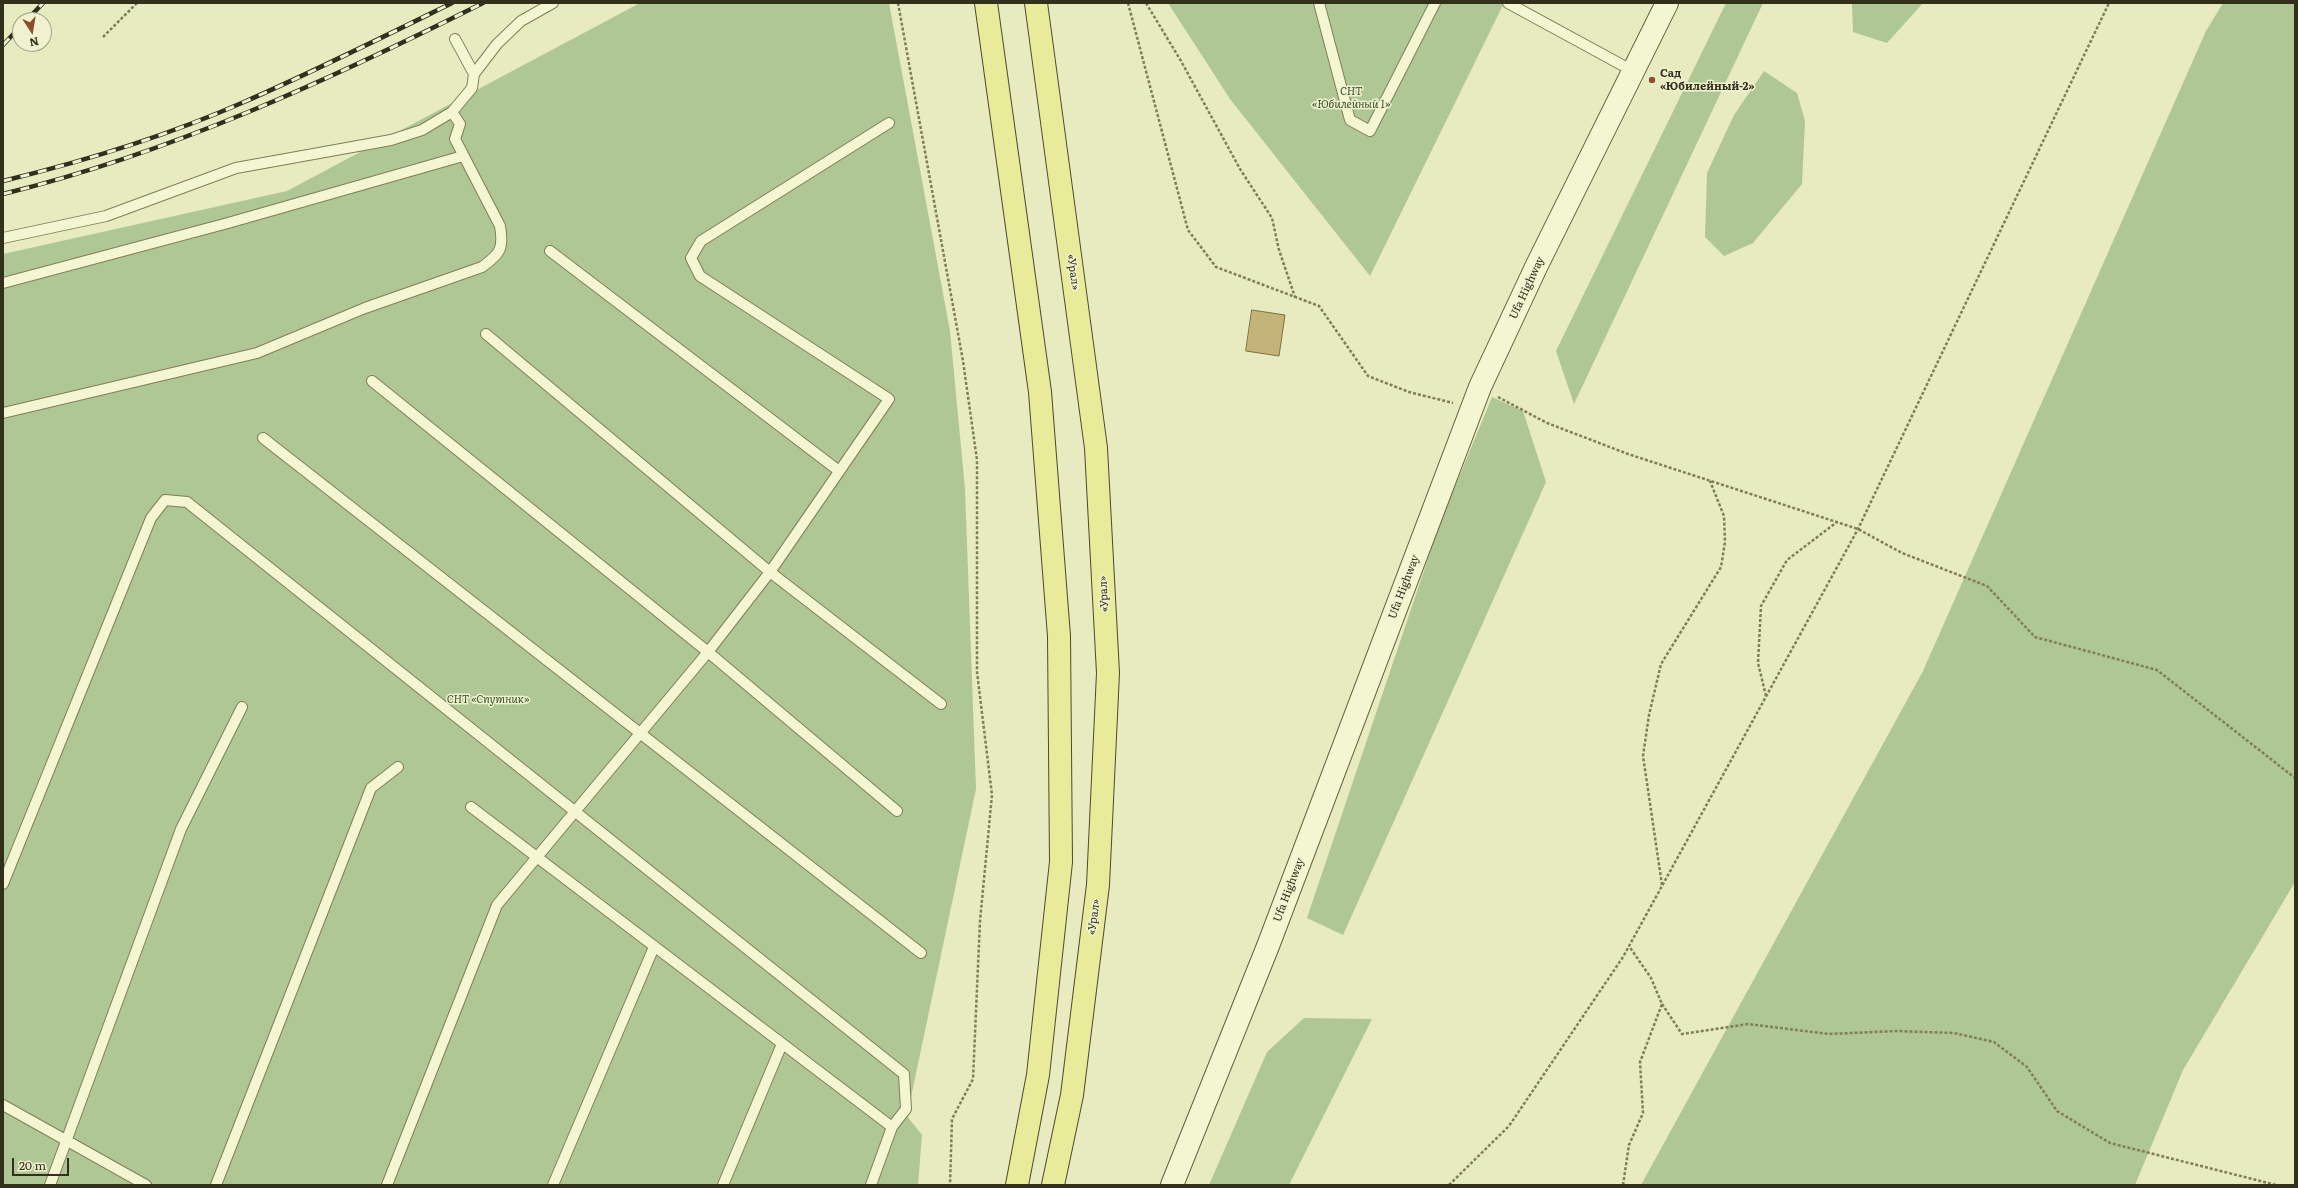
<!DOCTYPE html>
<html>
<head>
<meta charset="utf-8">
<style>
  body { margin:0 }
  #map { position:relative; width:2298px; height:1188px; overflow:hidden; background:#e8eac0; font-family:Literata,serif }
  canvas { display:block }
  .frame { position:absolute; inset:0; border:4px solid #322f1d; pointer-events:none }
  .north { position:absolute; left:12px; top:12px; width:40px; height:40px; box-sizing:border-box; background:#f0f2cf; border:1px solid #a4a488; border-radius:50%; rotate:168deg; font-size:11px; font-weight:700; line-height:16px; text-align:center; color:#322f1d }
  .north::after { content:''; display:block; margin:auto; width:14px; height:18px; background:#8c4f2e; clip-path:polygon(50% 0,100% 100%,50% 72%,0 100%) }
  .scale { position:absolute; left:12px; top:1158px; width:57px; height:18px; box-sizing:border-box; border:2px solid #322f1d; border-top:0; padding-left:5px; font-size:12px; line-height:14px; white-space:nowrap; color:#322f1d; -webkit-text-stroke:3px #f0f2cf; paint-order:stroke }
</style>
</head>
<body>
<div id="map">
<canvas width="2298" height="1188"></canvas>
<div class="frame"></div>
<div class="north">N</div>
<div class="scale">20 m</div>
</div>
<script>
const context = document.querySelector('canvas').getContext('2d');
context.lineJoin = 'round';
function paint(path, color) { context.fillStyle = color; context.fill(path, 'evenodd'); }
function trace(path, color, width, dash) { context.strokeStyle = color; context.lineWidth = width; context.lineCap = dash ? 'butt' : 'round'; context.setLineDash(dash || []); context.stroke(path); }
function write(font, color, halo, rows, align = 'center') {
  context.font = font + ' Literata,serif'; context.lineWidth = 3; context.setLineDash([]); context.textBaseline = 'middle'; context.strokeStyle = halo; context.fillStyle = color; for (const [text, x, y, turn = 0] of rows) {
    context.save(); context.translate(x, y); context.rotate((+turn || 0) * Math.PI / 180); context.textAlign = isNaN(turn) ? turn : align; if (halo) context.strokeText(text, 0, 0); context.fillText(text, 0, 0); context.restore();
  }
}
paint(new Path2D(`
  M640 3H889L950 331 965 489 976 789 907 1116 922 1135 918 1185H3V254L287 191Z
  M1168 3H1504L1370 276 1230 99Z
  M1726 3H1763L1574 404 1556 351Z
  M1852 3H1923L1887 43 1853 32Z
  M2223 3H2295V882L2183 1070 2135 1185H1641L1923 671 2206 31Z
  M1764 71 1797 93 1805 121 1802 184 1753 243 1724 256 1705 237 1707 173 1734 115Z
  M1492 397 1523 411 1546 482 1343 935 1307 918 1440 523Z
  M1304 1018 1372 1019 1289 1185H1209L1267 1052Z`), '#afc795');
const building = new Path2D(`
  M1252 310 1285 315 1279 356 1246 351Z`);
paint(building, '#c5b478');
trace(building, '#7f6f41', 1);
const service = new Path2D(`
  M1319 3 1350 120 1370 131 1435 3
  M1508 3 1633 71
  M455 39 474 74
  M3 238 106 216 236 168 391 140 422 130 452 112 472 88 474 74 497 44 521 21 553 3
  M550 251 839 471
  M3 283 228 223 463 156
  M486 334 770 572 941 704
  M372 381 708 652 897 811
  M3 413 257 353 365 308 482 267C500 254 504 249 500 226L455 139 460 124 452 112
  M263 438 921 953
  M471 807 892 1127
  M3 884 151 518 165 500 187 502 904 1074 906 1109 892 1127 871 1185
  M3 1105 146 1185
  M50 1185 181 829 242 707
  M216 1185 371 788 398 767
  M387 1185 497 905 708 652 770 572 889 399 700 276 691 258 701 241 889 123
  M553 1185 654 947
  M723 1185 782 1044`);
const secondary = new Path2D(`
  M1172 1185 1268 946 1480 387 1537 265 1667 3`);
const primary = new Path2D(`
  M986 3 1040 392 1059 636 1061 862 1038 1075 1017 1185
  M1036 3 1096 448 1108 673 1098 885 1072 1095 1053 1185`);
trace(service, '#817d59', 12);
trace(secondary, '#635e3d', 24);
trace(primary, '#4f492e', 24);
trace(new Path2D(`
  M898 3 963 361 977 460V672L992 795 980 921 973 1079 952 1119 950 1185
  M1128 3 1188 230 1216 267 1319 306 1368 376 1409 392 1453 403
  M1146 3 1181 61 1240 169 1272 218 1279 250 1295 297
  M103 37 137 3
  M1498 397 1547 423 1628 454 1858 529 1902 553 1987 586 2035 637 2157 670 2295 778
  M1766 696 1758 663 1761 606 1787 560 1837 522
  M1662 885 1643 756 1649 715 1661 664 1721 567 1725 542 1724 516 1710 481
  M1662 1004 1682 1034 1748 1024 1829 1034 1896 1031 1954 1033 1994 1042 2027 1067 2057 1111 2110 1143 2276 1185
  M1449 1185 1509 1126 1623 957 1858 529 2109 3
  M1623 1185 1629 1145 1643 1113 1640 1062 1662 1004 1651 978 1629 946`), '#817d59', 2.5, [3, 2]);
trace(service, '#f4f6d2', 10);
trace(secondary, '#f4f6d2', 22);
trace(primary, '#e8eb9a', 22);
const rail = new Path2D(`
  M27 20 43 3
  M3 45 20 27
  M3 181C85 161 167 136 244 102 315 71 383 37 452 3
  M3 194C171 153 329 80 483 3`);
trace(rail, '#322f1d', 4.5);
trace(rail, '#f0f2cf', 3, [9]);
for (const [x, y, r, color] of [
  [1652,80,4,"#8c4f2e"]
]) { const dot = new Path2D(); dot.arc(x, y, r, 0, 2 * Math.PI); context.fillStyle = color; context.fill(dot); trace(dot, '#f0f2cf', 1.5); }
write('bold 11px', '#322f1d', '#f0f2cf', [
  ["Сад",1660,74],
  ["«Юбилейный-2»",1660,87]
], 'left');
write('italic 11px', '#354d25', '#f0f2cf', [
  ["СНТ",1351,92],
  ["«Юбилейный 1»",1351,105],
  ["СНТ «Спутник»",488,700]
]);
write('11px', '#322f1d', '#f0f2cf', [
  ["«Урал»",1073,272,82],
  ["Ufa Highway",1527,288,-65],
  ["Ufa Highway",1404,587,-69],
  ["«Урал»",1104,594,-93],
  ["Ufa Highway",1289,890,-69],
  ["«Урал»",1094,917,-83]
]);
</script>
</body>
</html>
